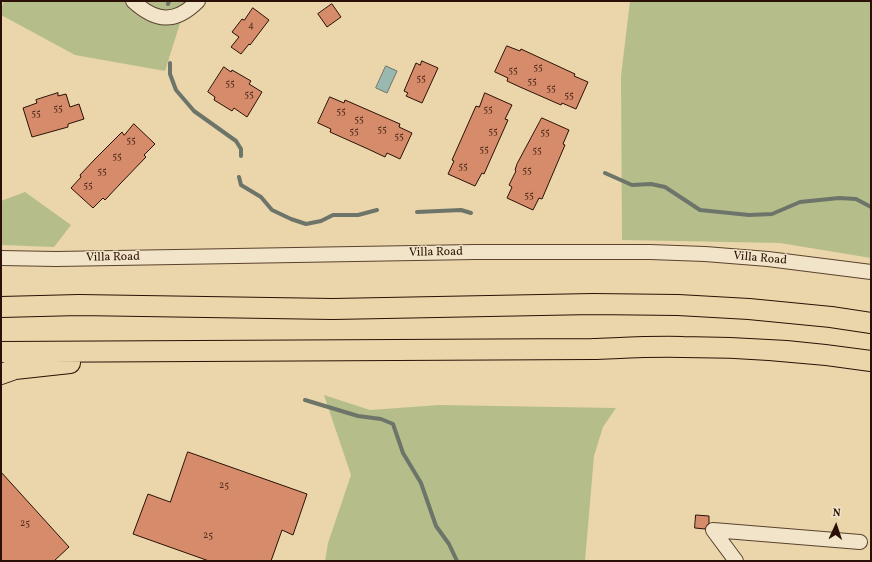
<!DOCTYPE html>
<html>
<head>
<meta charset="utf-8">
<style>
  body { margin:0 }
  #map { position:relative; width:872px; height:562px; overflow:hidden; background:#ead6aa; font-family:Vollkorn,serif }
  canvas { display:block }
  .frame { position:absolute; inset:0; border:2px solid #2a1006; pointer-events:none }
  .north { position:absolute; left:816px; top:506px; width:40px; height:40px; -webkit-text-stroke:3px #f1e4c8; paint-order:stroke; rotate:3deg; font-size:11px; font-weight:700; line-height:16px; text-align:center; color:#2a1006 }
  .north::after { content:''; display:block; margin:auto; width:14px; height:18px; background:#2a1006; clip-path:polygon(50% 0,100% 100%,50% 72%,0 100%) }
</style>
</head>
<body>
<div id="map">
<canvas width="872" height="562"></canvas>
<div class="frame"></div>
<div class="north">N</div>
</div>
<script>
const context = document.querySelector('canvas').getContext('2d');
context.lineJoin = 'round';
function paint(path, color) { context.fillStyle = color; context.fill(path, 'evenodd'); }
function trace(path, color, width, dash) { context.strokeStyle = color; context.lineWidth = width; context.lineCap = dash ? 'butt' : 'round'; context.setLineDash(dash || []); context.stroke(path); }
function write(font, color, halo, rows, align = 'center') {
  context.font = font + ' Vollkorn,serif'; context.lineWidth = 3; context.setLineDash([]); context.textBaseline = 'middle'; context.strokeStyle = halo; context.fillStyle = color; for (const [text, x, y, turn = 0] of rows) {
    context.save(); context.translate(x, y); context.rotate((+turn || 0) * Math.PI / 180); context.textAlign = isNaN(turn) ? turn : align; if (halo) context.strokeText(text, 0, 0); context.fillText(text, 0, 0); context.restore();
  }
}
paint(new Path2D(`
  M4 1H187L165 71 75 55 1 15V10Z
  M630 1H871V258L780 243 622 240 621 76Z
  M25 192 71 225 54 247 1 245V201Z
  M324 395 370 410 439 405 616 408 603 427 594 456 585 561H325L328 543 351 475Z`), '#b5be8a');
const water = new Path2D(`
  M386 66 397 71 387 93 376 88Z`);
paint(water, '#99b8af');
trace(water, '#6d756b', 1);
trace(new Path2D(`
  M168 4 169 1
  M170 63V74L176 90 194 111 236 141 241 149V156
  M605 173 632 185 651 184 665 187 700 210 749 215 772 214 800 202 839 198 856 199 871 207
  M239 177 241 185 261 197 272 210 291 219 306 224 321 221 333 215H358L377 210
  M417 212 461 210 471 213
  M305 400 358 416 381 419 393 424 403 453 421 483 436 526 449 544 457 561`), '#6d756b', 4);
const building = new Path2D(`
  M332 4 341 17 327 27 318 14Z
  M253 8 269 20 250 45 249 44 241 54 231 47 239 37 232 32 242 19 244 20Z
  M507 46 520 51 521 49 575 74 574 76 588 82 576 109 562 103 561 105 520 87 507 81 508 78 495 72Z
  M422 61 438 68 422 103 406 96 408 93 404 91 416 63 420 65Z
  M224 67 231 72 232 70 251 81 249 84 262 92 247 117 234 108 232 111 214 100 215 97 208 92Z
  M58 93V96L66 94 70 107 79 104 84 119 68 124V127L32 137 23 108 37 103 36 100Z
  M485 93 512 105 505 119 508 120 484 174 482 173 475 186 448 174 454 161 452 160 476 106 479 107Z
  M330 97 344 103 345 100 400 124 399 127 412 133 400 159 387 153 385 157 368 149 330 132 331 129 318 123Z
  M542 118 569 130 563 144 565 145 542 199 539 198 533 210 507 198 512 187 509 185 516 171 515 170 517 164Z
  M134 124 155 144 144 155 146 157 120 184 105 200 103 198 93 208 71 188 81 177 80 175 95 159 122 132 124 135Z
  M188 452 307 494 293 535 282 530 271 561H209L133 534 148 494 170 502Z
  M1 472 69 547 54 561H1Z
  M696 515 709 516V523L705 529 695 528Z`);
paint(building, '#d68c6b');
trace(building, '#2a1006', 1);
const minor = new Path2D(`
  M133 1C156 22 175 24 198 1
  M1 258 56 259 475 252H650L705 254 768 259 871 272
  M736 561 713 530 860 542`);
const highway = new Path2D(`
  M1 307 79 305 333 309 593 304 678 305 749 309 831 317 871 323
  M1 352 592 349C622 348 653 346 683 347 744 347 811 352 871 361
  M1 374 15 369 70 363`);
trace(minor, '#5a422f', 16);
trace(highway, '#2a1006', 22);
trace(minor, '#f1e4c8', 14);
trace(highway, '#ead6aa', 20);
write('10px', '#552f1f', null, [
  ["4",251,26],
  ["55",538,68],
  ["55",513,71],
  ["55",421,79],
  ["55",532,82],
  ["55",230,84],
  ["55",551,89],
  ["55",249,95],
  ["55",569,96],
  ["55",58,109],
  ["55",488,110],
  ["55",341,112],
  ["55",36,114],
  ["55",359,120],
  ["55",382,130],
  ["55",354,132],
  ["55",493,132],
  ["55",545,133],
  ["55",399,137],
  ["55",131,141],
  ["55",484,150],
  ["55",537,151],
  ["55",117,157],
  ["55",463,167],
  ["55",527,171],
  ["55",102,172],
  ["55",88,186],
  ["55",529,196],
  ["25",224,486],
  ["25",25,524],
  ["25",208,536]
]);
write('12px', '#2a1006', '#f1e4c8', [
  ["Villa Road",436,253,-1],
  ["Villa Road",113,258,-1],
  ["Villa Road",760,259,5]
]);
</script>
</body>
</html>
